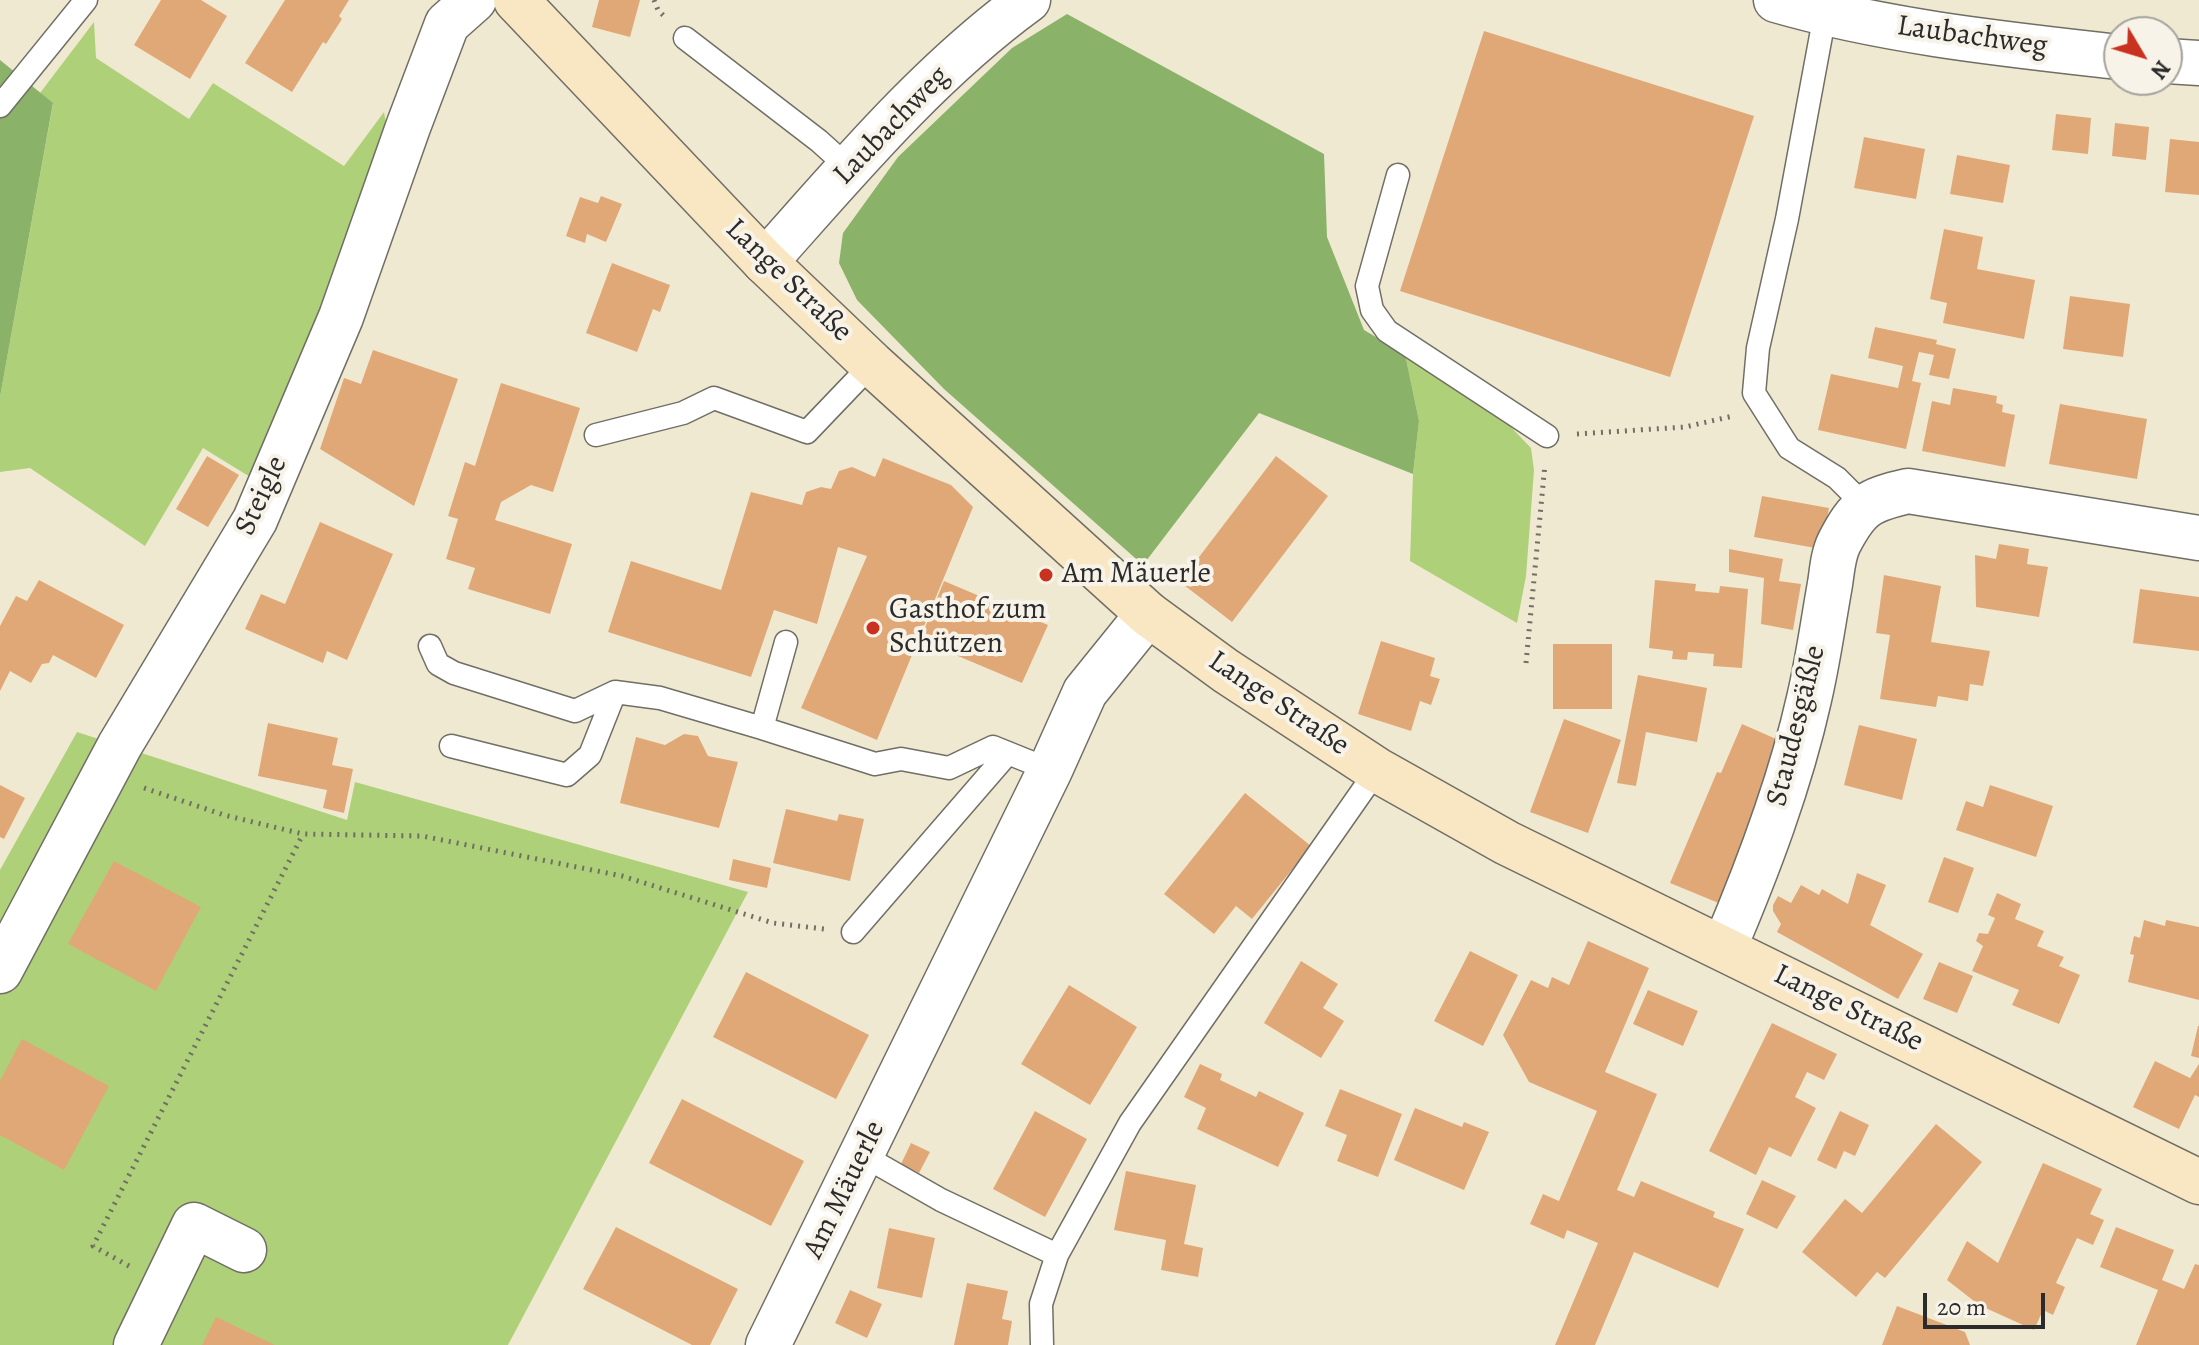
<!DOCTYPE html>
<html>
<head>
<meta charset="utf-8">
<style>
  body { margin:0 }
  #map { position:relative; width:2199px; height:1345px; overflow:hidden; background:#f0e9d2; font-family:Alegreya,serif }
  canvas { display:block }
  .north { position:absolute; left:2103px; top:16px; width:80px; height:80px; box-sizing:border-box; background:#f7f3e8; border:2px solid #a5a39c; border-radius:50%; rotate:128deg; font-size:22px; font-weight:700; line-height:32px; text-align:center; color:#2b2b2b }
  .north::after { content:''; display:block; margin:auto; width:28px; height:36px; background:#c8321e; clip-path:polygon(50% 0,100% 100%,50% 72%,0 100%) }
  .scale { position:absolute; left:1923px; top:1293px; width:122px; height:36px; box-sizing:border-box; border:4px solid #2b2b2b; border-top:0; padding-left:10px; font-size:24px; line-height:28px; white-space:nowrap; color:#2b2b2b; -webkit-text-stroke:6px #f7f3e8; paint-order:stroke }
</style>
</head>
<body>
<div id="map">
<canvas width="2199" height="1345"></canvas>
<div class="north">N</div>
<div class="scale">20 m</div>
</div>
<script>
const context = document.querySelector('canvas').getContext('2d');
context.lineJoin = 'round';
function paint(path, color) { context.fillStyle = color; context.fill(path, 'evenodd'); }
function trace(path, color, width, dash) { context.strokeStyle = color; context.lineWidth = width; context.lineCap = dash ? 'butt' : 'round'; context.setLineDash(dash || []); context.stroke(path); }
function write(font, color, halo, rows, align = 'center') {
  context.font = font + ' Alegreya,serif'; context.lineWidth = 8; context.setLineDash([]); context.textBaseline = 'middle'; context.strokeStyle = halo; context.fillStyle = color; for (const [text, x, y, turn = 0] of rows) {
    context.save(); context.translate(x, y); context.rotate((+turn || 0) * Math.PI / 180); context.textAlign = isNaN(turn) ? turn : align; if (halo) context.strokeText(text, 0, 0); context.fillText(text, 0, 0); context.restore();
  }
}
paint(new Path2D(`
  M94 22 96 58 189 119 213 83 344 166 384 112 388 135 255 480 203 448 145 546 30 468 0 472V397L53 104 40 93Z
  M1405 354 1506 422 1531 448 1534 470 1526 576 1517 623 1410 561 1413 474 1419 421Z
  M77 732 347 820 355 782 748 892 508 1345H0V870Z`), '#aed078');
paint(new Path2D(`
  M1067 14 1324 154 1327 237 1364 330 1405 354 1419 421 1413 474 1259 413 1143 565 944 389 857 300 839 263 843 233 898 157 1012 48Z
  M0 60 53 103 0 397Z`), '#8ab268');
paint(new Path2D(`
  M161 0H201L227 16 190 79 134 45Z
  M285 0H349L339 16 342 19 326 44 323 42 292 92 245 63Z
  M599 0H640L630 37 592 27Z
  M1484 31 1754 116 1670 377 1400 291Z
  M2056 114 2091 118 2088 154 2052 150Z
  M2115 123 2149 127 2146 160 2112 156Z
  M1864 137 1925 149 1916 199 1854 188Z
  M2170 139 2199 142V195L2165 192Z
  M1957 155 2010 165 2003 203 1950 194Z
  M601 196 622 204 606 242 587 234 585 243 566 236 580 197 598 203Z
  M1944 229 1983 237 1977 269 2035 280 2024 339 1943 323 1947 303 1930 299Z
  M612 263 670 285 660 312 653 309 637 352 586 333Z
  M2070 296 2130 304 2123 357 2063 349Z
  M1875 327 1937 340 1936 344 1956 349 1949 379 1929 375 1934 355 1919 352 1912 381 1921 383 1906 449 1818 430 1831 374 1898 388 1903 366 1868 358Z
  M373 350 458 379 414 506 320 449 344 378 361 384Z
  M501 383 580 408 553 492 531 485 501 502 495 520 572 544 550 614 468 589 475 568 446 559 458 519 448 516 465 462 475 466Z
  M1953 388 1997 396 1996 403 2003 405 2002 412 2015 415 2005 467 1922 451 1932 401 1950 405Z
  M2060 404 2147 419 2137 479 2049 464Z
  M207 456 239 475 208 527 176 509Z
  M1276 456 1328 496 1232 622 1180 582Z
  M883 458 951 485 973 507 877 740 801 708 867 556 838 547 817 624 774 610 751 677 608 632 631 561 721 590 751 492 802 505 806 492 821 487 831 489 839 471 852 467 875 477Z
  M1762 496 1829 508 1821 549 1754 537Z
  M320 522 393 554 347 660 327 651 323 663 245 629 261 594 285 604Z
  M1999 544 2029 549 2027 564 2048 567 2039 617 1976 607 1975 555 1996 559Z
  M1729 549 1783 559 1779 581 1801 584 1793 630 1761 624 1764 578 1729 572Z
  M1884 575 1941 586 1931 642 1990 651 1983 686 1970 684 1968 701 1938 696 1936 707 1880 699 1890 635 1876 633Z
  M39 580 124 625 96 678 53 655 49 663 42 664 31 683 10 671 0 691V626L16 596 27 601Z
  M1655 580 1696 584 1695 591 1719 593 1720 586 1748 589 1742 668 1713 666 1714 654 1688 652 1687 660 1672 659 1673 651 1649 648Z
  M944 581 1048 625 1022 683 920 640Z
  M2140 589 2199 597V651L2133 643Z
  M1381 641 1435 658 1430 676 1440 679 1431 705 1420 701 1411 731 1358 714Z
  M1553 644H1612V709H1553Z
  M1638 675 1707 688 1697 742 1646 732 1636 786 1617 783Z
  M1564 719 1621 740 1588 833 1530 812Z
  M268 723 338 738 332 765 353 769 344 813 323 808 327 790 258 776Z
  M1742 724 1783 742 1721 904 1670 883 1717 772 1721 773Z
  M1859 725 1917 739 1902 800 1844 785Z
  M684 734 698 736 708 756 738 762 719 828 620 803 636 737 665 745Z
  M0 785 25 798 4 839 0 837Z
  M1990 785 2053 806 2036 857 1956 830 1966 801 1983 807Z
  M1245 793 1311 846 1252 919 1236 906 1214 934 1164 894Z
  M786 809 837 821 839 814 864 819 850 881 773 863Z
  M1944 857 1974 868 1958 913 1928 902Z
  M733 859 771 868 767 888 729 880Z
  M114 861 201 907 156 991 68 944Z
  M1857 873 1886 885 1870 925 1923 954 1898 999 1777 932 1781 924 1773 911V905L1778 896 1791 903 1801 885 1819 895 1822 889 1848 904Z
  M1997 893 2021 904 2015 919 2044 931 2037 946 2064 957 2059 966 2080 975 2059 1024 2012 1005 2019 990 1972 971 1983 946 1976 941 1979 933 1988 934 1995 918 1988 915Z
  M2144 920 2165 926 2166 920 2199 927V1000L2128 982 2134 955 2130 954 2134 936 2140 938Z
  M1588 941 1649 968 1605 1072 1657 1094 1617 1190 1634 1197 1641 1181 1715 1212 1713 1217 1744 1229 1718 1288 1634 1252 1595 1345H1555L1598 1243 1567 1230 1564 1239 1530 1224 1543 1194 1559 1201 1597 1111 1529 1082 1503 1035 1531 980 1548 988 1552 977 1569 985Z
  M1470 951 1518 975 1483 1046 1434 1021Z
  M1301 961 1338 984 1323 1008 1344 1021 1321 1058 1264 1023Z
  M1939 962 1973 976 1957 1013 1923 999Z
  M746 972 869 1035 836 1099 713 1037Z
  M1069 985 1137 1027 1090 1105 1021 1064Z
  M1648 990 1698 1011 1683 1046 1633 1024Z
  M1772 1023 1837 1054 1824 1080 1807 1072 1795 1097 1816 1108 1791 1157 1769 1147 1756 1175 1709 1151Z
  M2198 1026H2199V1058L2191 1056Z
  M22 1039 109 1086 64 1170 0 1135V1081Z
  M2155 1061 2190 1078 2199 1064V1097L2195 1095 2179 1129 2133 1107Z
  M1200 1064 1222 1074 1220 1080 1256 1097 1259 1091 1304 1113 1278 1167 1197 1129 1206 1108 1184 1097Z
  M1340 1089 1402 1114 1378 1177 1337 1161 1347 1135 1325 1126Z
  M682 1099 804 1161 771 1226 649 1163Z
  M1415 1108 1462 1127 1464 1122 1489 1132 1464 1190 1394 1160Z
  M1035 1111 1087 1139 1045 1217 993 1189Z
  M1840 1111 1869 1125 1855 1156 1844 1151 1836 1169 1817 1160Z
  M1936 1124 1982 1162 1885 1278 1877 1272 1856 1297 1802 1252 1845 1199 1862 1213Z
  M911 1143 930 1152 919 1173 901 1164Z
  M2043 1163 2102 1189 2090 1214 2104 1220 2093 1245 2077 1238 2056 1283 2065 1287 2053 1315 2043 1310 2034 1330 1979 1305 1947 1280 1967 1241 1998 1263Z
  M1126 1171 1196 1185 1184 1244 1203 1248 1198 1277 1161 1270 1166 1240 1114 1230Z
  M1762 1180 1796 1196 1777 1229 1746 1214Z
  M616 1227 738 1289 710 1345H692L583 1289Z
  M2116 1227 2174 1250 2162 1280 2184 1289 2195 1264 2199 1265V1345H2136L2158 1290 2100 1267Z
  M889 1228 935 1238 922 1298 877 1288Z
  M967 1283 1008 1291 1002 1319 1012 1321 1008 1345H954Z
  M850 1290 882 1304 867 1338 835 1323Z
  M1897 1306 1965 1332 1970 1345H1882Z
  M216 1317 275 1345H202Z`), '#e1a877');
const lane = new Path2D(`
  M1825 14 1787 219 1758 348 1754 393 1789 448 1837 478 1864 505
  M685 38 819 141 849 168
  M0 106 86 0
  M1398 175 1367 286 1372 310 1387 331 1547 436
  M596 435 683 413 714 398 807 432 872 364
  M786 642 762 728 875 764 901 759 949 768 993 747 1050 770
  M430 646 438 664 454 673 575 711 615 692 660 698 762 728
  M451 746 567 775 590 755 615 692
  M853 932 1008 753
  M862 1155 941 1200 1057 1255 1130 1123 1377 770
  M1042 1345 1041 1304 1057 1255`);
const street = new Path2D(`
  M1776 0C1887 32 2004 44 2119 57
  M2167 61 2199 63
  M765 262C847 170 928 73 1028 0
  M1724 948C1758 868 1790 784 1809 699 1818 661 1823 623 1830 584 1832 571 1833 555 1839 543 1858 506 1868 500 1908 491L2199 538
  M0 971 120 745 255 520 341 317 408 127 447 24 474 0
  M136 1345 194 1225 244 1250
  M768 1345 1050 770 1085 692 1148 614`);
const secondary = new Path2D(`
  M516 0 765 262 872 364 1148 614 1226 671 1377 770 1507 843 2199 1182`);
trace(lane, '#706e65', 25);
trace(street, '#706e65', 47);
trace(secondary, '#706e65', 47);
trace(new Path2D(`
  M654 0 658 10 665 17
  M1577 434 1685 427 1733 416
  M1526 663 1545 464
  M144 788 224 815 303 834 422 836 622 876 773 923 824 929
  M129 1266 93 1246 303 834`), '#706e65', 5, [2, 6]);
trace(lane, '#fff', 22);
trace(street, '#fff', 44);
trace(secondary, '#f9e7c3', 44);
for (const [x, y, r, color] of [
  [1046,575,8,"#c8321e"],
  [873,628,8,"#c8321e"]
]) { const dot = new Path2D(); dot.arc(x, y, r, 0, 2 * Math.PI); context.fillStyle = color; context.fill(dot); trace(dot, '#f7f3e8', 3); }
write('30px', '#2b2b2b', '#f7f3e8', [
  ["Laubachweg",1972,37,8],
  ["Laubachweg",892,126,-46],
  ["Lange Straße",788,281,44],
  ["Steigle",262,496,-65],
  ["Lange Straße",1278,704,34],
  ["Staudesgäßle",1797,726,-76],
  ["Lange Straße",1848,1009,26],
  ["Am Mäuerle",845,1190,-64]
]);
write('30px', '#2b2b2b', '#f7f3e8', [
  ["Am Mäuerle",1062,575],
  ["Gasthof zum",889,611],
  ["Schützen",889,645]
], 'left');
</script>
</body>
</html>
